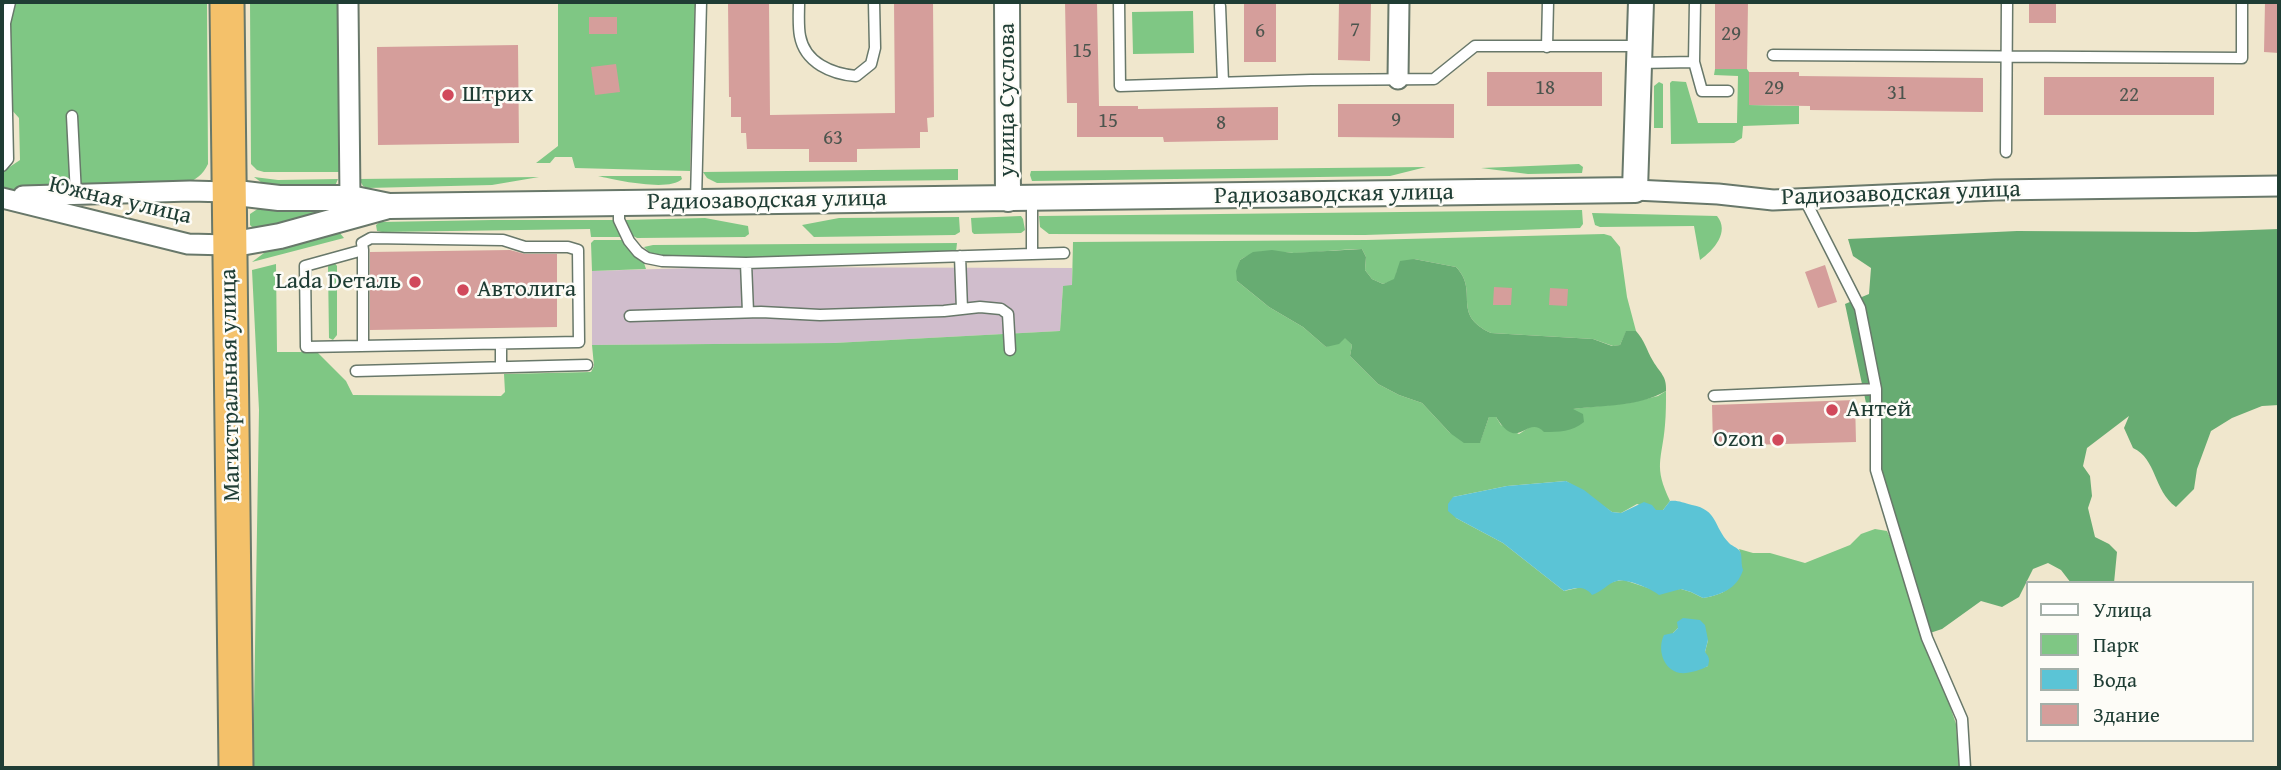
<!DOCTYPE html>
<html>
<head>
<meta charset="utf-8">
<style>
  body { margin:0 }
  #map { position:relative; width:2281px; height:770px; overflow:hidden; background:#f0e7cd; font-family:"Gentium Book Plus",serif }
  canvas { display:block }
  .frame { position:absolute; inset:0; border:4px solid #1f3d34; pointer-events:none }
  .legend { position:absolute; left:2026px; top:581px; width:228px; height:161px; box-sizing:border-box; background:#fdfcf7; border:2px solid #a4b0a9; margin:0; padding:9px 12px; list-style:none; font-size:21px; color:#1f3d34 }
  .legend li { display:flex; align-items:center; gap:14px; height:35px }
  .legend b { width:35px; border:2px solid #a4b0a9 }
</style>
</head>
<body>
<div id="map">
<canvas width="2281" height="770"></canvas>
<div class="frame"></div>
<ul class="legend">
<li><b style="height:9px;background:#fff"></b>Улица</li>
<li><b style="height:19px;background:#7fc784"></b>Парк</li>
<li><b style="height:19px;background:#5bc4d6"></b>Вода</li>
<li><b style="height:19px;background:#d59e9b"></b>Здание</li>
</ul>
</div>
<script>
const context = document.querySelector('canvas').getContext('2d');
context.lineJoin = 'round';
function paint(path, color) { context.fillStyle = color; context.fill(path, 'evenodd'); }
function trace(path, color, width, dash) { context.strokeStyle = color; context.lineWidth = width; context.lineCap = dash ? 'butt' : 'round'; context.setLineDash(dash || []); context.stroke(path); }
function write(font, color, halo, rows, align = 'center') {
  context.font = font + ' "Gentium Book Plus",serif'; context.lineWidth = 5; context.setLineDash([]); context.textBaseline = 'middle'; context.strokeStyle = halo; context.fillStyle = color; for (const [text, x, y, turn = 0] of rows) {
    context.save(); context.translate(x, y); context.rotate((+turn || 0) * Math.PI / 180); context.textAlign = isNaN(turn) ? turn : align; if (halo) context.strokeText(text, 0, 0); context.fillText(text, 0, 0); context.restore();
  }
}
paint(new Path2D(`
  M724 267 1072 268V286H1063L1060 331 834 343 592 345V271Z`), '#d0bdcc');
paint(new Path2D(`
  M15 2H207L208 164C203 175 195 180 184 185L2 192V172L20 160 19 118 10 108 11 17Z
  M250 2H338L340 172H264L257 170 251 164Z
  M558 2H695L690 171 575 168 572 157H555L550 163H536L558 146Z
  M1193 11 1194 53 1133 54 1132 12Z
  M1715 69H1747L1749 72V105L1799 106V124L1743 126 1742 138 1734 143 1671 144 1670 83 1672 81 1686 82 1698 123H1737L1738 76 1714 75Z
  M1659 82 1663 84V128H1654V86Z
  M1579 164 1583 167 1582 173 1528 174 1481 168Z
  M1426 167 1390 176 1032 181 1030 175 1031 171Z
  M958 169V180L717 183 707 178 703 172Z
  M598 176H681L682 179C669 192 616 180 598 176Z
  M254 177 278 180 338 179 335 186 269 188Z
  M539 177 492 185 367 188 363 186 359 179Z
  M259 208H340L284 226 254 229 250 225V214Z
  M1582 210 1583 224 1580 228 1365 235 1049 234 1040 227 1039 216Z
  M1592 213 1717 216C1730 232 1714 250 1700 260L1694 226 1600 227 1595 225Z
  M1021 216 1023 219 1025 230 1021 233 974 234 972 232 971 218Z
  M959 217 960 232 955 235 814 237 802 225 839 218Z
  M705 218 748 226 749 234 745 237 637 238 633 236 625 220Z
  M492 220H614L621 237H591L590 229 382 232 377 231 376 225 380 222Z
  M339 232 344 238 252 262 268 250Z
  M1604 234 1611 236 1620 247 1627 297 1636 331 1626 332 1620 345 1613 346 1593 339 1491 333C1450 314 1480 292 1456 267L1414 259 1397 271 1395 280 1383 284 1372 279 1365 270 1366 257 1362 249C1339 249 1317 253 1294 253 1271 253 1262 247 1240 260L1237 281 1269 307 1303 327 1326 347 1345 337 1352 345 1350 356 1378 384 1399 395 1422 403 1450 433 1480 442 1489 417H1496L1501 425 1519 434 1533 425 1538 426 1571 409 1629 403 1658 396 1666 391C1666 402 1666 414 1665 425 1662 460 1653 466 1670 501L1663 510H1655L1637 504 1621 513 1612 512 1566 481 1507 486 1453 497 1456 518 1503 543 1564 591 1582 587 1588 590 1616 581 1624 580 1654 590 1681 589 1691 592 1703 598C1726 594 1731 589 1742 570 1740 563 1742 556 1739 549L1753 553H1770L1805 563 1850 545 1861 534 1875 529 1887 531 1895 548 1923 640 1947 697 1956 724 1959 768H253L259 410 252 270 276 264 277 352H317L346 381 353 395 501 396 505 392 504 374 591 372 594 366 592 345 834 343 1060 331 1063 286 1072 285 1073 242 1366 240ZM1678 628 1708 640 1705 652 1708 666 1699 669 1673 633Z
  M594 240H622L644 263 646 269 592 271 591 243Z
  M957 243 956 252 746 259 661 257 653 256 644 247 653 245Z
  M334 262 337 266V335L333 340 329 338 328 267 329 264Z`), '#7fc784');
paint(new Path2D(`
  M2279 229V405L2262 406 2232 418 2211 431 2197 469 2194 489 2176 507C2153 490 2157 459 2133 448L2124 428 2129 416 2087 448 2083 466 2090 476 2092 496 2088 508 2095 537 2109 544 2117 552 2114 583H2071L2061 570 2048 563 2033 569 2019 597 2002 607 1981 601 1942 629 1924 635 1882 507 1874 472 1875 433 1866 403 1845 304 1869 294 1871 268 1853 256 1848 239 2017 231 2196 232Z
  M1362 249 1366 257 1365 270 1372 279 1383 284 1394 279 1400 261 1414 259 1456 267C1480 292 1450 314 1491 333L1593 339 1612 346 1620 345 1626 331H1636C1645 341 1646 349 1653 361 1660 373 1667 376 1666 391 1638 407 1604 405 1573 409L1583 414 1584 422C1572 432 1559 432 1544 432 1526 414 1519 454 1496 417H1489L1480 443H1464L1450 433 1422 403 1399 395 1378 384 1350 356 1352 345 1345 338 1339 344 1326 347 1303 327 1269 307 1258 298 1237 281 1236 271 1240 260 1253 252 1272 250 1292 253Z`), '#67ac72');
paint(new Path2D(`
  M1566 481 1584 490 1612 512 1621 513 1644 502 1652 505 1656 510H1663L1670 501C1678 500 1683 503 1692 505 1718 510 1713 526 1729 543 1733 547 1740 548 1741 554 1742 560 1741 564 1743 570 1737 589 1721 595 1703 598L1691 592 1681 589 1659 595C1652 589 1626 578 1617 581 1608 583 1602 592 1592 595 1584 585 1575 588 1564 591L1503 543 1456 518 1448 511V504L1453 497 1507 486Z
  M1683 618 1700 620 1705 625 1708 640 1705 652C1709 657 1710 659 1708 666 1701 670 1688 674 1680 673 1663 670 1657 649 1664 635L1673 633 1678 628 1677 622Z`), '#5bc4d6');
paint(new Path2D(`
  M728 2H769L770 115 895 113 894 2H933L934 117 927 118 928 132H920V148L857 149V162H809V149H747L746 133H741V117H731V97H729Z
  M1065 2H1097L1099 106H1138V109L1278 107V140L1164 142 1163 137H1077V103H1067Z
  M1339 2H1371L1370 61 1338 60Z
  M1715 2H1748L1747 69H1715Z
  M2265 2H2279V53L2264 52Z
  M1244 3H1276V62H1244Z
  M2029 3H2056V23H2029Z
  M589 17H617V34H589Z
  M518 45 519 143 378 145 377 47Z
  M616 64 620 92 595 95 591 67Z
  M1487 72H1602V106H1487Z
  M1749 72H1799V76L1983 78V112L1810 110V106L1749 105Z
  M2044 77H2214V115H2044Z
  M1338 104H1454V138L1338 137Z
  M510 250 525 254H557V327L370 330V252Z
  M1825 265 1837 302 1818 308 1805 272Z
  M1494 287 1512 288 1511 305H1493Z
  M1550 288 1568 289 1567 306 1549 305Z
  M1855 400 1856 442 1713 446 1712 405Z`), '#d59e9b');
const service = new Path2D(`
  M799 2C799 13 798 26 800 36 805 63 832 74 856 76L871 64 875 48 874 2
  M1119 2 1120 86 1311 80 1434 79 1475 46H1639
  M1220 6 1223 82
  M1547 47 1548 2
  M1773 55 2242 58V2
  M1694 62 1702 91H1728
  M1639 63 1694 62 1695 2
  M72 116 76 195
  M2006 152 2007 2
  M2 166 8 159 5 23 10 2
  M1804 198 1860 308 1876 389V470L1927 638 1962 719 1965 768
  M1032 199V254
  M696 200 701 2
  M619 203V220L629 241 638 252 647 258 662 261 746 263 1064 253
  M363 250 305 266 306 347 579 342 578 250 568 247H525L503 240 371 238 362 243 363 250V346
  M960 256 962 309
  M746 263 748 312
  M630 316 761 312 820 315 944 311 980 307 1001 309 1008 314 1010 350
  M501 344V367
  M356 371 587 365
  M1714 396 1876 389`);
const minor = new Path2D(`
  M348 2 350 198
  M1398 79 1399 2
  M1635 190 1718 194 1773 200 1995 190 2279 186
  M23 196 190 191 228 192
  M2 198 188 244 229 245`);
const tertiary = new Path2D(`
  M1007 2 1008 199
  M228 192 279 198H350L389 206 1635 190 1641 2
  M229 245 280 236 385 207`);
const trunk = new Path2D(`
  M227 2 236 768`);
trace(service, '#68786a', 13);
trace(minor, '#68786a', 23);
trace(tertiary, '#68786a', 28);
trace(trunk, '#68786a', 37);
trace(service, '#fff', 10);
trace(minor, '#fff', 19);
trace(tertiary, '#fff', 24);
trace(trunk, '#f4c16a', 33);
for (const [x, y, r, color] of [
  [448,95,7,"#d1495b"],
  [415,282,7,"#d1495b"],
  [463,290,7,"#d1495b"],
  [1832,410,7,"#d1495b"],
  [1778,440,7,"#d1495b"]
]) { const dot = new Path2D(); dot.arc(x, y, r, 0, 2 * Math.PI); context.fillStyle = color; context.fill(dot); trace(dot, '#fdfcf7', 2.5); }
write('21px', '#4c554e', null, [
  ["7",1355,31],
  ["6",1260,32],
  ["29",1731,35],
  ["15",1082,52],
  ["18",1545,89],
  ["29",1774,89],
  ["31",1897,94],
  ["22",2129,96],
  ["9",1396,121],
  ["15",1108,122],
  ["8",1221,124],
  ["63",833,139]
]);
write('24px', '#1f3d34', '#fdfcf7', [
  ["Штрих",462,95],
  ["Lada Dеталь",401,282,"right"],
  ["Автолига",477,290],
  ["Антей",1846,410],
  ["Ozon",1764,440,"right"]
], 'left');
write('24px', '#1f3d34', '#fdfcf7', [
  ["улица Суслова",1008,100,-90],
  ["Радиозаводская улица",1901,194,-2],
  ["Радиозаводская улица",1334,195,-1],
  ["Южная улица",120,201,13],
  ["Радиозаводская улица",767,201,-1],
  ["Магистральная улица",231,385,-91]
]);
</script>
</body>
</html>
